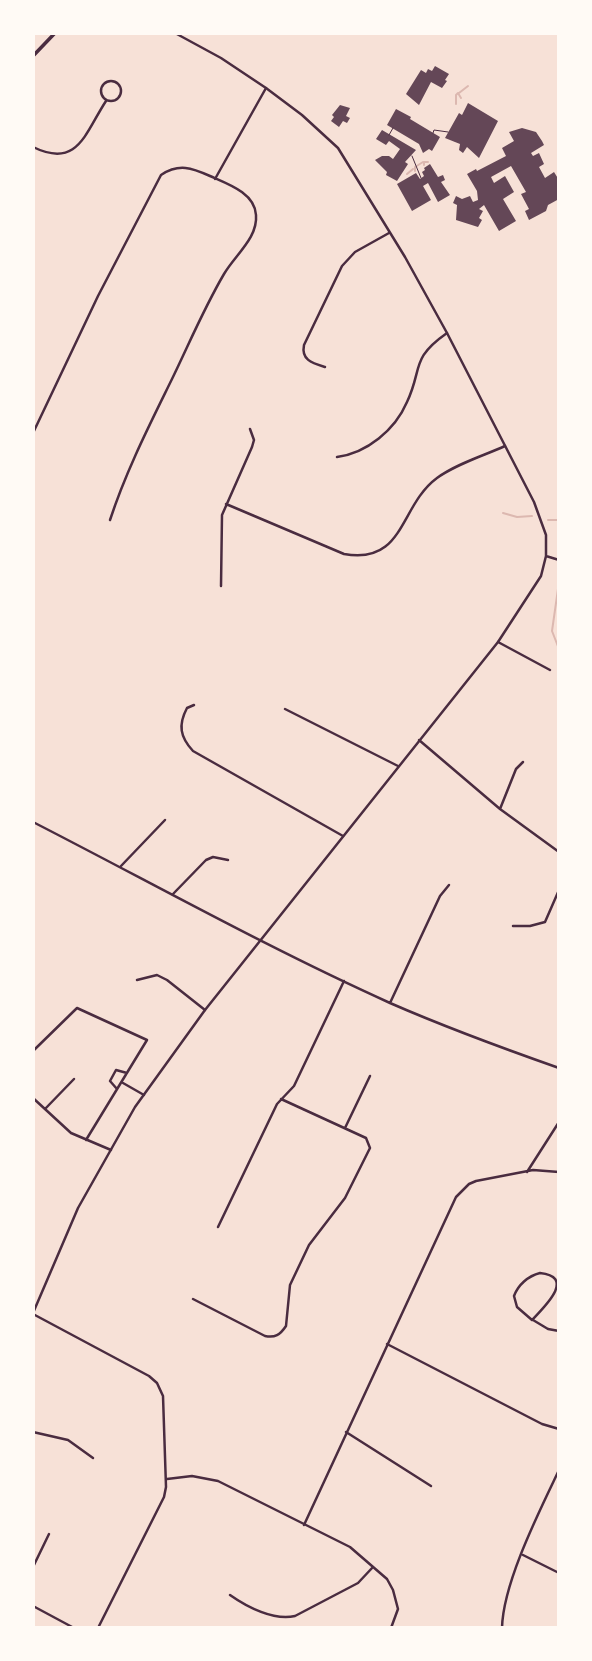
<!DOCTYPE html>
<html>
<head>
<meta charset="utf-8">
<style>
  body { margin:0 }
  #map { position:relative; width:592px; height:1661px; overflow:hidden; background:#f7e1d7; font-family:"Public Sans",sans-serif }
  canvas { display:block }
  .frame { position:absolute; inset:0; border:35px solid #fffaf5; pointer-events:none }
</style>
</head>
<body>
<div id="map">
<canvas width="592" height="1661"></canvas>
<div class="frame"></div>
</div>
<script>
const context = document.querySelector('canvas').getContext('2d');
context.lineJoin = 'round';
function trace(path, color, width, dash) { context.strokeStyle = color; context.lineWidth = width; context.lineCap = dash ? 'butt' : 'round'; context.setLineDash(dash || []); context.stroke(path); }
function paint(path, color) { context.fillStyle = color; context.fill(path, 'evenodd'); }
trace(new Path2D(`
  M459 93 468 86
  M456 104V95L458 93 461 98
  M424 165V162H428
  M415 171V167L423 162
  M407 174 413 169
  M503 513 517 517 532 516
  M548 520H559
  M559 582 552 631 559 649`), '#dcb8b0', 2);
paint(new Path2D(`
  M435 66 449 74 445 80 447 81 442 88 431 82 419 105 406 94 421 70 426 73 428 69 432 71Z
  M468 103 498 121 479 158 467 147 463 153 459 150 460 144 445 138 459 113 462 115Z
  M340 105 350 108 346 116 350 118 347 123 343 121 339 127 331 121 334 117 332 115Z
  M396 109 411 117 410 119 440 137 432 151 429 149 423 153 419 144 387 125Z
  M522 128 536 132 542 141 544 145 531 153 533 156 539 153 544 164 539 167 545 178 554 172 559 180V199L548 205 546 211 529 220 525 211 529 209 521 194 526 192 511 166 491 177 494 183 505 176 514 192 503 199 516 221 499 231 484 205 479 209 483 211 479 218 482 220 478 227 456 220 457 205 453 203 456 196 462 199 470 196 473 202 478 200 477 191 467 174 476 169 477 171 506 156 502 148 514 141 509 132Z
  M382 130 416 150 405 162 408 164 397 181 386 175 387 172 375 160 382 156H389L393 159 400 149 389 141 386 145 376 139Z
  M430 164 438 177 443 175 445 180 441 182 450 195 438 202 428 183 423 186 431 200 412 211 397 184 416 173 420 179 424 176 422 172 425 170 424 168Z`), '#644757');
trace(new Path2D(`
  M433 133 434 130 448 132
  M389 135 393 128
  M412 156 421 178`), '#4a2c40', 1);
trace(new Path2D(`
  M101 91a10 10 0 1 1 20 0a10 10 0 1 1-20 0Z
  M33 147C78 169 85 133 106 101
  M215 179 266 88
  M325 367C312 363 301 360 304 345L342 266 355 252 389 233
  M33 433 98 296 161 175C179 163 192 168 210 176 228 184 255 193 256 215 258 238 235 255 224 274 204 308 189 344 172 379 149 426 126 471 110 520
  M337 457C367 453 395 430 407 402 423 368 410 359 447 333
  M226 504 344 554C405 565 399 506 437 478 456 464 483 456 505 446
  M221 586 222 515 252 447 254 440 250 429
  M498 642 550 670
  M194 705 187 708C178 725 180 737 193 751L343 836
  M285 709 398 766
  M419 740 500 809 559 852
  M500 809 516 769 523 762
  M33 822C152 883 268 948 390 1003 445 1027 502 1048 559 1068
  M121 866 165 820
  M173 894 206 860 213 857 228 860
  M513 926H530L545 922 559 890
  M137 980 157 975 167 980 205 1010
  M390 1003 440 896 449 885
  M33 1051 77 1008 147 1040 86 1140
  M123 1083 144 1095
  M117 1089 110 1081 116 1070 127 1073
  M33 1098 71 1133 111 1150
  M45 1109 74 1079
  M345 1128 370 1076
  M527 1172 559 1122
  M218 1227 277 1104 294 1086 344 981
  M540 1273C577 1277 543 1308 532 1320L517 1307 514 1296C518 1285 528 1276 540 1273Z
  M193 1299 265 1336C275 1338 280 1335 286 1326L290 1285 309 1245 345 1198 370 1148 366 1138 281 1099
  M33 1314 149 1376 157 1383 163 1396 166 1487 164 1497 98 1628
  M533 1320 548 1329 559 1331
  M387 1344 542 1424 559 1429
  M33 1432 68 1440 93 1458
  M346 1432 431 1486
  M167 1479 192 1476 218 1481 350 1547 387 1579 393 1590 398 1609 391 1628
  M304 1525 456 1197 469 1184 476 1181 533 1170 559 1172
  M523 1555 559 1573
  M33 1567 49 1534
  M230 1595C247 1607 274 1621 295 1616L358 1583 373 1567
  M33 1606 74 1628
  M502 1628C503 1583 539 1512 559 1470`), '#4a2c40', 2.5);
trace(new Path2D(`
  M546 556 559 560
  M33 1313 78 1208 135 1107 205 1010 498 642 541 576 546 556V535L534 502 447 333 405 257 338 148 302 115 266 88 221 58 175 33`), '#4a2c40', 2.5);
trace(new Path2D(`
  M33 56 55 33`), '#4a2c40', 3.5);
</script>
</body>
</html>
